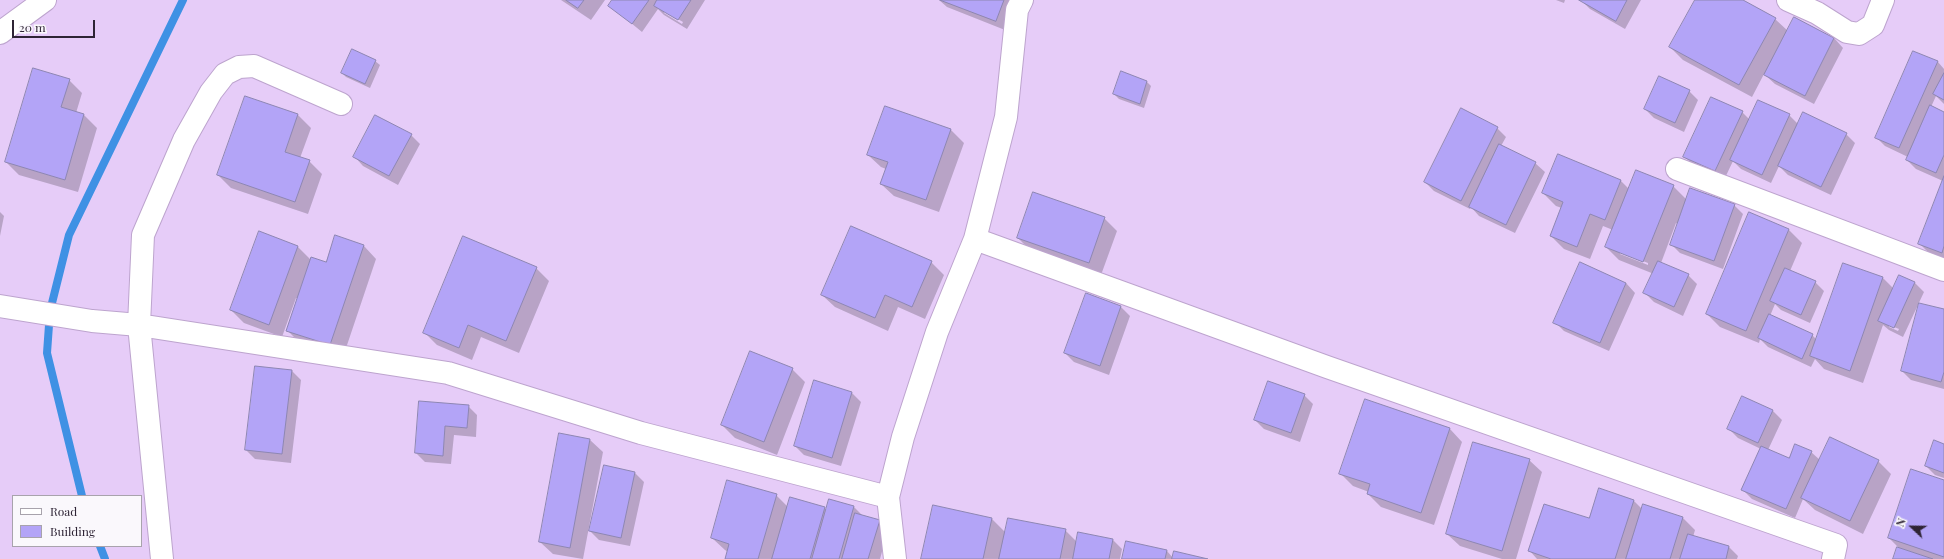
<!DOCTYPE html>
<html>
<head>
<meta charset="utf-8">
<style>
  body { margin:0 }
  #map { position:relative; width:1944px; height:559px; overflow:hidden; background:#e6ccf8; font-family:"Playfair Display",serif }
  canvas { display:block }
  .legend { position:absolute; left:12px; top:495px; width:130px; height:52px; box-sizing:border-box; background:#faf8fc; border:1px solid #a8a3ac; margin:0; padding:5px 7px; list-style:none; font-size:12px; color:#2e2435 }
  .legend li { display:flex; align-items:center; gap:8px; height:20px }
  .legend b { width:20px; border:1px solid #a8a3ac }
  .north { position:absolute; left:1892px; top:507px; width:40px; height:40px; -webkit-text-stroke:3px #faf8fc; paint-order:stroke; rotate:292deg; font-size:11px; font-weight:700; line-height:16px; text-align:center; color:#2e2435 }
  .north::after { content:''; display:block; margin:auto; width:14px; height:18px; background:#2e2435; clip-path:polygon(50% 0,100% 100%,50% 72%,0 100%) }
  .scale { position:absolute; left:12px; top:20px; width:83px; height:18px; box-sizing:border-box; border:2px solid #2e2435; border-top:0; padding-left:5px; font-size:12px; line-height:14px; white-space:nowrap; color:#2e2435; -webkit-text-stroke:3px #faf8fc; paint-order:stroke }
</style>
</head>
<body>
<div id="map">
<canvas width="1944" height="559"></canvas>
<ul class="legend">
<li><b style="height:5px;background:#fff"></b>Road</li>
<li><b style="height:11px;background:#b3a4f7"></b>Building</li>
</ul>
<div class="north">N</div>
<div class="scale">20 m</div>
</div>
<script>
const context = document.querySelector('canvas').getContext('2d');
context.lineJoin = 'round';
function paint(path, color) { context.fillStyle = color; context.fill(path, 'evenodd'); }
function trace(path, color, width, dash) { context.strokeStyle = color; context.lineWidth = width; context.lineCap = dash ? 'butt' : 'round'; context.setLineDash(dash || []); context.stroke(path); }
paint(new Path2D(`
  M561 0H605L591 20Z
  M613 0H705L687 29 664 15 658 9 642 32 609 5ZM664 11 683 22 682 24 664 13Z
  M939 0H1017L1005 30 947 7Z
  M1556 0H1565L1564 3Z
  M1581 0H1641L1625 29 1590 9Z
  M1696 0H1741L1775 19 1788 31 1795 18 1834 38 1843 48 1814 104 1775 84 1764 74 1752 97 1683 60 1670 47Z
  M1913 52 1938 62 1944 69V104L1936 96 1931 107 1944 113V258L1928 252 1919 243 1943 181 1916 169 1907 160 1908 157 1885 146 1876 137Z
  M375 61 380 65 370 88 346 77 342 73Z
  M1121 73 1147 82 1151 86 1144 108 1119 99 1114 94Z
  M69 80 82 93 76 113 84 115 97 128 78 192 19 175 6 162Z
  M1689 91 1698 100 1684 132 1654 118 1645 109Z
  M245 97 298 115 311 128 300 158 309 161 322 174 308 214 231 188 218 175Z
  M885 107 951 130 964 143 939 212 894 196 881 184 886 169 881 167 868 155Z
  M1742 112 1750 120 1789 115 1798 124 1846 134 1855 143 1831 195 1788 175 1779 166 1771 183 1741 169 1733 161 1724 180 1694 166 1685 157Z
  M1497 128 1506 137 1501 146 1535 163 1545 172 1515 233 1479 216 1471 207 1470 209 1434 191 1425 182Z
  M411 135 420 144 398 185 363 166 354 156Z
  M1620 180 1629 189 1673 186 1687 200 1734 205 1743 214 1723 269 1680 253 1671 244 1678 224 1676 223 1661 263 1688 275 1697 284 1683 316 1654 302 1645 293 1654 274 1619 260 1606 247 1613 230 1603 226 1590 259 1564 249 1551 236 1562 208 1556 206 1543 193ZM1620 252 1648 263V265L1620 254Z
  M0 212 4 216 0 236Z
  M1104 218 1117 231 1101 275 1031 251 1018 238Z
  M1789 230 1802 243 1790 271 1815 282 1824 291 1810 323 1781 310 1775 304 1770 316 1812 335 1817 340 1882 277 1894 289 1915 283 1924 292 1903 337 1889 330 1883 325 1863 383 1824 369 1815 359 1811 367 1768 347 1760 339 1759 343 1720 327 1707 314ZM1889 325 1899 329 1898 331 1889 327Z
  M260 232 298 247 311 260 327 263 364 246 376 259 343 357 300 343 287 330 298 298H296L282 337 244 323 231 310Z
  M931 262 944 275 925 319 898 307 888 331 835 307 822 295Z
  M536 268 549 281 519 353 481 337 472 360 437 345 424 332Z
  M1626 283 1635 293 1609 351 1564 331 1555 322Z
  M1086 295 1121 307 1130 316 1109 375 1074 362 1065 353Z
  M1944 310V389L1911 380 1902 371Z
  M256 367 292 371 301 380 291 463 255 459 246 450Z
  M792 369 805 382 777 455 735 438 722 425Z
  M815 381 852 393 861 402 841 466 804 455 795 446Z
  M1304 395 1313 404 1300 442 1264 429 1255 420Z
  M420 402 468 406 477 415 476 437 454 435 451 464 425 462 416 453Z
  M1773 411 1782 420 1768 450 1789 460 1811 452 1820 460 1878 461 1891 474 1863 534 1815 510 1803 499 1795 518 1752 499 1743 490 1761 449 1738 438 1729 429Z
  M1450 429 1462 442 1434 525 1381 507 1368 494 1369 492 1353 486 1340 473Z
  M590 440 603 452 583 559 553 554 540 542Z
  M1944 445V478L1935 475 1926 466Z
  M1529 460 1542 472 1516 559H1502L1460 546 1447 534Z
  M605 466 635 473 644 482 630 546 599 540 590 531Z
  M1944 481V559H1894L1901 550 1889 538Z
  M1599 490 1634 501 1642 509 1682 517 1695 530 1693 537 1729 547 1738 556 1737 559H1537L1530 551 1590 520Z
  M776 495 788 507 790 498 827 510 830 500 854 507 863 516 879 521 888 530 880 559H726L728 552 725 550 712 538Z
  M934 506 992 519 1006 533 1065 530 1077 542 1079 533 1113 540 1122 549 1120 559H922Z
  M1167 551 1173 558 1203 559H1123Z`), '#0003');
trace(new Path2D(`
  M82 496 47 353 50 311 69 235 183 0
  M100 546 105 559`), '#3f91e4', 8);
const building = new Path2D(`
  M566 0H584L578 8Z
  M612 0H649L632 24 608 6Z
  M657 0H691L678 20 654 6Z
  M940 0H1004L996 21Z
  M1579 0H1627L1616 21Z
  M1695 0H1743L1776 18 1739 85 1669 47Z
  M1794 17 1834 38 1805 96 1764 75Z
  M352 49 376 60 365 84 341 73Z
  M1913 51 1938 61 1899 148 1875 138Z
  M33 68 70 79 61 107 84 114 65 180 5 162Z
  M1121 71 1147 81 1140 104 1113 94Z
  M1944 73V100L1933 94Z
  M1659 76 1690 90 1675 123 1644 109Z
  M245 96 298 114 285 152 310 160 295 202 217 175Z
  M1711 97 1743 111 1715 171 1683 157Z
  M1758 100 1790 114 1762 175 1730 160Z
  M1930 105 1944 112V155L1936 173 1906 160Z
  M885 106 951 129 926 200 880 184 888 162 867 155Z
  M1461 108 1498 127 1461 201 1424 182Z
  M1803 112 1847 133 1821 187 1778 166Z
  M375 115 412 134 389 176 353 157Z
  M1499 144 1536 162 1506 225 1469 207Z
  M1558 154 1621 180 1605 220 1590 214 1577 247 1550 236 1563 202 1542 193Z
  M1636 170 1674 185 1643 262 1605 247Z
  M1944 176V246L1942 253 1918 244Z
  M1690 188 1735 204 1714 261 1670 245Z
  M1033 192 1105 217 1089 263 1017 238Z
  M1749 212 1789 229 1746 331 1706 314Z
  M851 226 932 261 912 307 885 295 875 318 821 295Z
  M259 231 298 246 269 325 230 310Z
  M335 235 364 245 330 345 286 331 311 257 326 262Z
  M463 236 537 267 506 341 468 325 459 348 423 333Z
  M1658 261 1689 274 1674 307 1643 293Z
  M1580 262 1626 283 1600 343 1553 323Z
  M1843 263 1883 277 1850 371 1810 356Z
  M1785 268 1816 281 1801 315 1770 301Z
  M1899 275 1915 282 1894 328 1878 321Z
  M1086 293 1121 306 1100 366 1064 353Z
  M1919 303 1944 309V372L1941 382 1901 371Z
  M1769 314 1813 334 1802 359 1758 338Z
  M750 351 793 368 764 442 721 425Z
  M255 366 292 370 282 454 245 450Z
  M814 380 852 392 832 458 794 446Z
  M1268 381 1305 394 1291 433 1254 420Z
  M1742 396 1773 410 1758 443 1727 429Z
  M1365 399 1450 428 1421 513 1367 494 1370 484 1339 474Z
  M419 401 469 405 467 428 445 426 443 456 415 453Z
  M559 433 590 439 570 548 539 542Z
  M1830 437 1879 460 1850 521 1801 498Z
  M1934 440 1944 444V473L1925 466Z
  M1473 442 1530 459 1502 551 1446 534Z
  M1795 444 1812 451 1786 509 1741 490 1761 446 1789 458Z
  M604 465 635 472 621 538 589 531Z
  M1911 469 1944 480V557L1888 538Z
  M727 480 777 494 758 559H725L729 544 711 538Z
  M1599 488 1634 500 1615 559H1551L1528 551 1544 504 1589 518Z
  M790 497 825 507 810 559H772Z
  M829 499 854 506 839 559H812Z
  M1643 504 1683 517 1670 559H1626Z
  M933 505 992 518 983 559H921Z
  M855 513 880 520 868 559H842Z
  M1008 518 1066 529 1060 559H999Z
  M1078 532 1113 539 1109 559H1073Z
  M1688 534 1729 546 1726 559H1680Z
  M1126 541 1167 550 1165 559H1122Z
  M1897 547 1933 559H1893Z
  M1174 551 1208 559H1172Z`);
paint(building, '#b3a4f7');
trace(building, '#8d86b2', 1);
const street = new Path2D(`
  M1788 0 1817 13 1847 32 1859 34 1873 25 1883 0
  M0 33 45 0
  M1677 169 1944 270
  M975 239 1327 367 1836 545 1833 559
  M0 306 92 321 139 325 448 373 641 433 888 497
  M162 559 139 325 143 235 184 140 211 92 225 74 239 67 254 66 341 104
  M895 559 888 497 903 437 937 332 975 239 1006 117 1017 10 1022 0`);
trace(street, '#bda4ce', 24);
trace(street, '#fff', 22);
</script>
</body>
</html>
